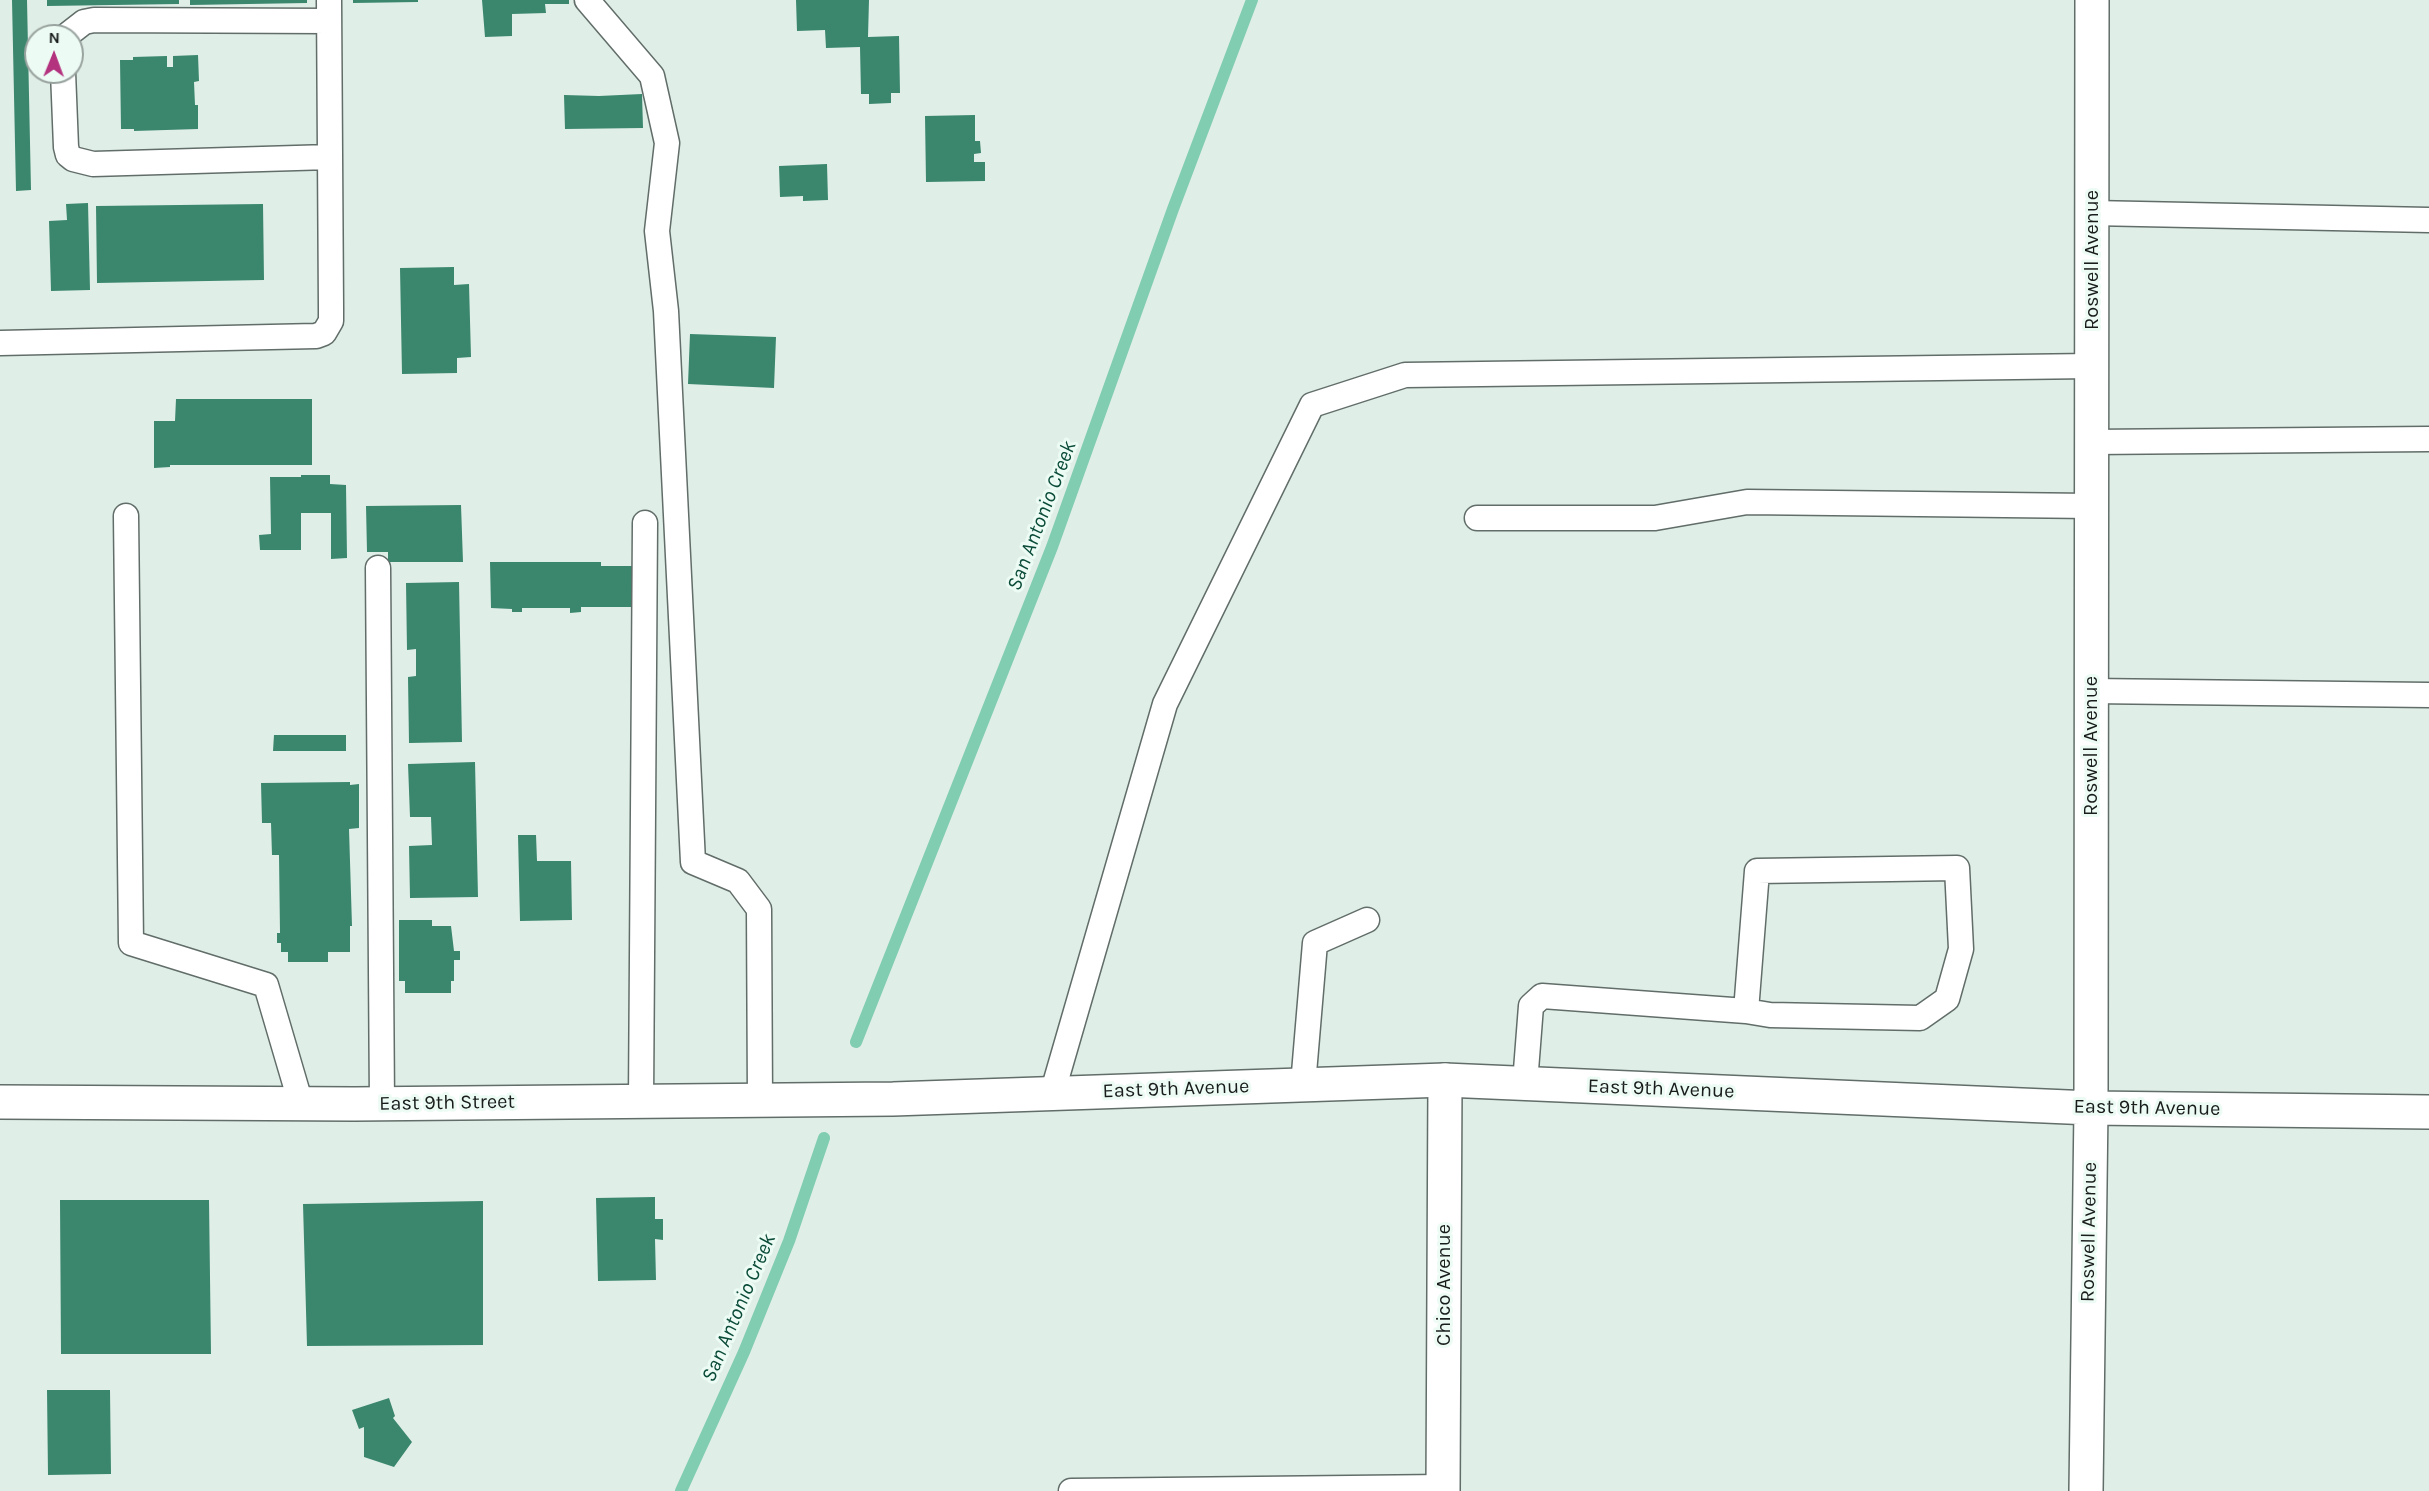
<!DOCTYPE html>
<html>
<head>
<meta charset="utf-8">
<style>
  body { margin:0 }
  #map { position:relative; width:2429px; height:1491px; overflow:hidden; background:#e0eee8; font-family:Karla,sans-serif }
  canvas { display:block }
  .north { position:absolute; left:24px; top:24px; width:60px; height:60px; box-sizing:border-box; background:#edfbf5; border:2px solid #98a29e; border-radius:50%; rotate:1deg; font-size:16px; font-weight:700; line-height:24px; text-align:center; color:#181d1b }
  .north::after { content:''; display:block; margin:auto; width:21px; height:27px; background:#b3337f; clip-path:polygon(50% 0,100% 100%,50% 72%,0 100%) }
</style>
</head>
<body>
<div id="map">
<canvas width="2429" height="1491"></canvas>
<div class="north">N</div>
</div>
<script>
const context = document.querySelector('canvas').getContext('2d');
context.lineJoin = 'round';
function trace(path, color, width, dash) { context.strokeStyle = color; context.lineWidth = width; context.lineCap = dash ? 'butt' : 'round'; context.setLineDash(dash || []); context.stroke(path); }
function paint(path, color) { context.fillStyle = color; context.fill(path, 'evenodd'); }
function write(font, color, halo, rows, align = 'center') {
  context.font = font + ' Karla,sans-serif'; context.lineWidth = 6; context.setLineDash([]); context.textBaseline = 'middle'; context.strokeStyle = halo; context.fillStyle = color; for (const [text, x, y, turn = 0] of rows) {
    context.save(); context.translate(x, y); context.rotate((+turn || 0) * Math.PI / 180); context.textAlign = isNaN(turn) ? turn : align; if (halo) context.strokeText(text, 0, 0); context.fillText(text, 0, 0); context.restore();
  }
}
trace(new Path2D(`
  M856 1042 1052 547 1173 209 1252 0
  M681 1491 744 1352 789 1241 824 1138`), '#81cdb1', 12);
paint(new Path2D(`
  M12 0H27L31 190 16 191Z
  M47 0H179V4L47 6Z
  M190 0H307V3L190 5Z
  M353 0H418V2L353 3Z
  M482 0H569V4H545L546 13 512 14V36L485 37Z
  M796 0H869L868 37 899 36 900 93H891V103L869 104V94H861L860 47 826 48 825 30 797 31Z
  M198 55 199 81 194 82 195 105H198V129L134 131V129H121L120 60H133V57L167 56V67H173V56Z
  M642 94 643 128 565 129 564 95 599 96Z
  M975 115V141H980L981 153 974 154V162H985V181L926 182 925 116Z
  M827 164 828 200 803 201V196L780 197 779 166Z
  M88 203 90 290 51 291 49 221 67 220 66 204Z
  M263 204 264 280 97 283 96 206Z
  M454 267V285L469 284 471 357 457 358V373L402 374 400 268Z
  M690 334 776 337 774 388 688 384Z
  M176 399H312V465H170V467L154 468V421H175Z
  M301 475H330V484L346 485 347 558 331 559V513H301V550H260L259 535 271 534 270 477H301Z
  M461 505 463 562H388V552H367L366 506Z
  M490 562H601V566H637L638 607H581V612L570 613V608H522V612H512V609L491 608Z
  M459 582 462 742 409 743 408 677 416 676V649L407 650 406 583Z
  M274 735H346V751H273Z
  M475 762 478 897 410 898 409 846 432 845 431 817H410L408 764Z
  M350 782V785L359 784V828L349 829 352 926H350V952H328V962H288V952H281V943H277V933H280L279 855H272L271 823H262L261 783Z
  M518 835H536L537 861H571L572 920 520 921Z
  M399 920H432V926H451L454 951H460V960H454V981H451V993H405V981H399Z
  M655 1197V1219H663V1240L655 1239 656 1280 598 1281 596 1198Z
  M60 1200H209L211 1354H61Z
  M483 1201V1345L307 1346 303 1204Z
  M47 1390H110L111 1474 48 1475Z
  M389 1398 395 1416 393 1418 412 1442 394 1467 364 1457V1427L359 1429 352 1410Z`), '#3a876d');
const service = new Path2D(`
  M587 0 652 76 667 143 657 231 666 311 693 862 738 881 759 909 760 1101
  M66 36 84 22 94 20 329 21
  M63 72 66 147 68 155 73 159 93 164 330 157
  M2092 213 2429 220
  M0 343 316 336 324 333 331 321V309L329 0
  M2092 442 2429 439
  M126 516 131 943 266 985 301 1104
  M1477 518H1655L1747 502 2091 506
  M378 568 382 1104
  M2091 691 2429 695
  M1525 1083 1531 1006 1542 996 1746 1011 1770 1015 1920 1018 1947 999 1961 949 1957 868 1757 871 1746 1011
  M1303 1085 1315 943 1367 920
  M1052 1094 1165 704 1312 405 1405 375 2091 366
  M641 1101 645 523
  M1071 1491 1443 1487`);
const minor = new Path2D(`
  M1443 1491 1445 1080`);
const tertiary = new Path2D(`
  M0 1102 354 1104 893 1099 1445 1080 2091 1108 2429 1112
  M2086 1491 2091 1108 2092 0`);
trace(service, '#616d68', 27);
trace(minor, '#616d68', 36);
trace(tertiary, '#616d68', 36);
trace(service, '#fff', 24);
trace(minor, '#fff', 33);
trace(tertiary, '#fff', 33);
write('20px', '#181d1b', '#edfbf5', [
  ["Roswell Avenue",2092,260,-90],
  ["Roswell Avenue",2091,746,-90],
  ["East 9th Avenue",1176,1089,-2],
  ["East 9th Avenue",1661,1089,2],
  ["East 9th Street",447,1103,-1],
  ["East 9th Avenue",2147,1108,1],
  ["Roswell Avenue",2089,1232,-89],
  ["Chico Avenue",1444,1285,-90]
]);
write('italic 21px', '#0b4c39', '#edfbf5', [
  ["San Antonio Creek",1042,516,-69],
  ["San Antonio Creek",739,1308,-67]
]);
</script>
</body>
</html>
